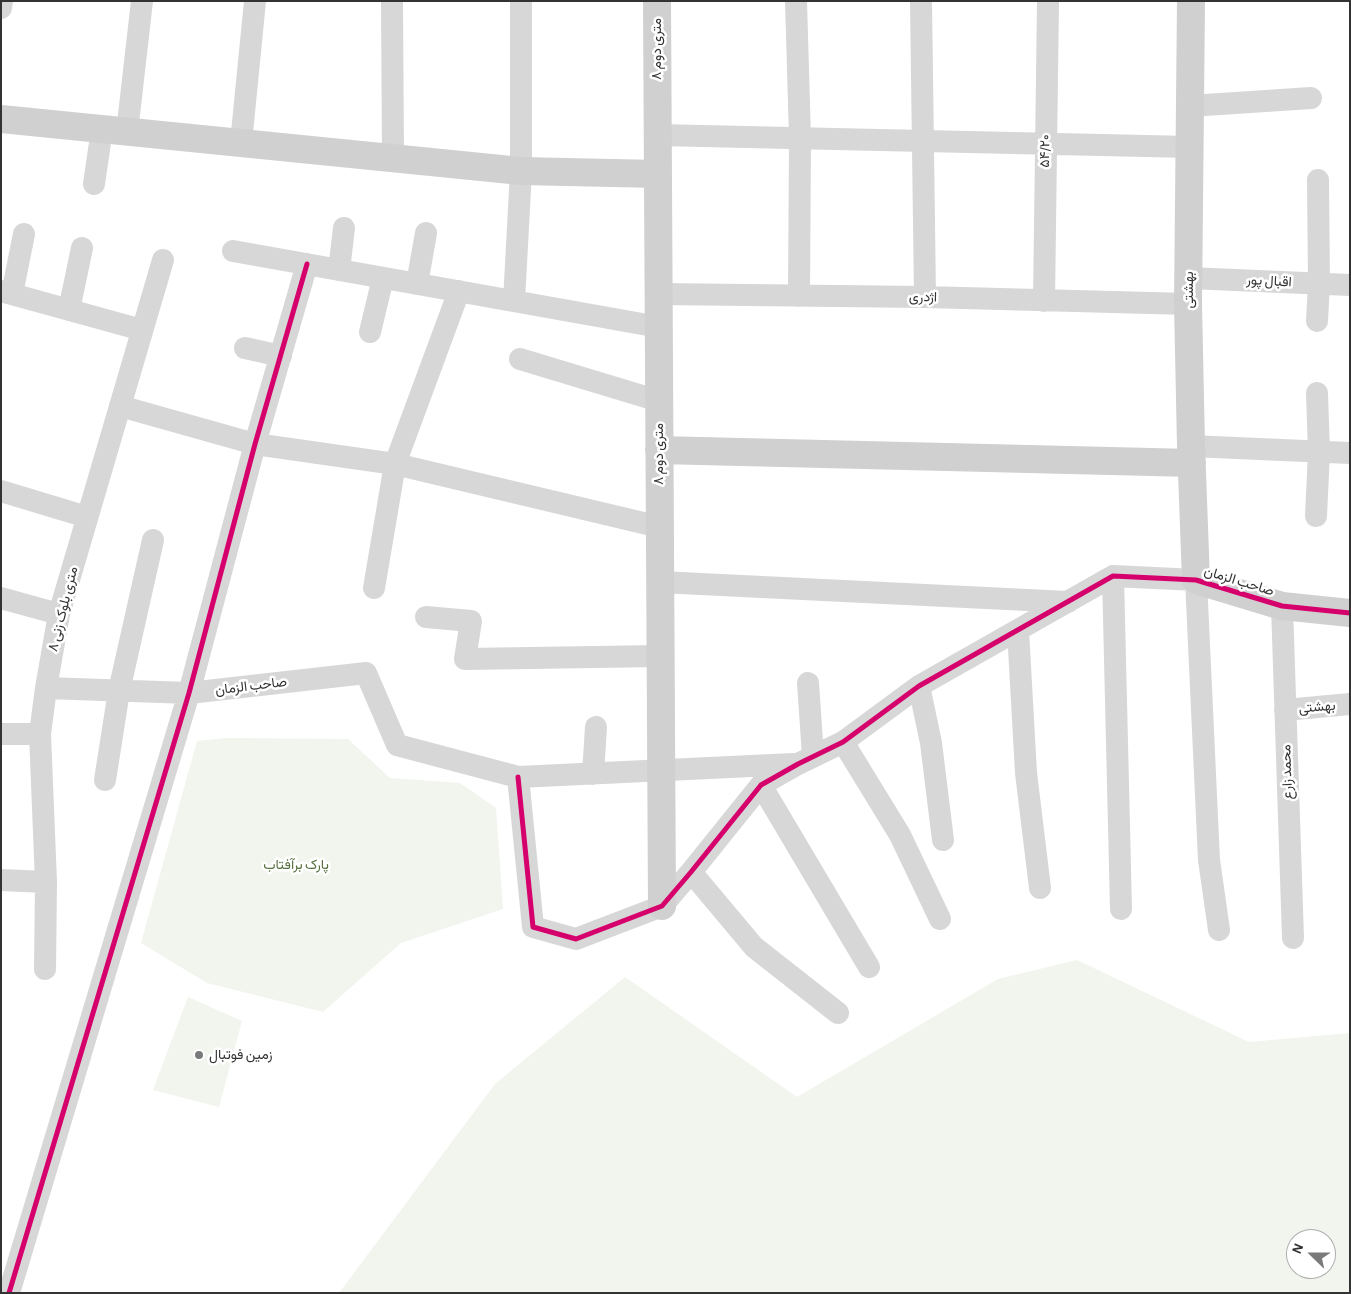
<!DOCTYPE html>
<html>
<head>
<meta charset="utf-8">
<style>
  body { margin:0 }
  #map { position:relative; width:1351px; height:1294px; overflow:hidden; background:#fff; font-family:"Alegreya Sans",sans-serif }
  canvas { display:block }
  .frame { position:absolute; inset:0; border:2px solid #333; pointer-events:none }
  .north { position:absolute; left:1286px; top:1229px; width:50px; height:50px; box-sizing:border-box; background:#fff; border:1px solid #adadad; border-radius:50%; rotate:292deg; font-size:14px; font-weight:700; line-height:20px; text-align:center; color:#333 }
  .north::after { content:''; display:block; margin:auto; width:18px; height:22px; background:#7a7a7a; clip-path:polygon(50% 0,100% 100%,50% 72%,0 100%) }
</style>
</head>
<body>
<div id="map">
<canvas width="1351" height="1294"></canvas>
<div class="frame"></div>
<div class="north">N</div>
</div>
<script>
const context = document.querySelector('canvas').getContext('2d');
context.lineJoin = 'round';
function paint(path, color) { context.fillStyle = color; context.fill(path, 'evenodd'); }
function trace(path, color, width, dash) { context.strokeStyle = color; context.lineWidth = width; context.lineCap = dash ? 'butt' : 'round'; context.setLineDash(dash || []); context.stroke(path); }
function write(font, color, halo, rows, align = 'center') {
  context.font = font + ' "Alegreya Sans",Vazirmatn,sans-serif'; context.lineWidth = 5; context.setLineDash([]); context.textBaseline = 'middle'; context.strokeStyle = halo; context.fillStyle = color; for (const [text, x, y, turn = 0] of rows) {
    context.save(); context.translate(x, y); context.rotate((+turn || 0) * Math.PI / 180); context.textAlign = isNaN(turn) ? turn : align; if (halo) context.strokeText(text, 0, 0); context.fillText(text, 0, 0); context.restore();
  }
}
paint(new Path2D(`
  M227 738 348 739 390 778 460 783 496 808 503 909 401 943 323 1012 207 983 141 943 197 741Z
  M1077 960 1249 1042 1350 1033V1293H339L495 1084 625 977 797 1097 998 979ZM1296 1239H1326V1269H1296Z
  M188 997 242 1021 219 1107 153 1090Z`), '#f1f5ed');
trace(new Path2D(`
  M392 1 393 158
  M796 1 800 138 799 296
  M921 1 925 297
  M1 8 2 1
  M1190 106 1311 98
  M127 132 142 1
  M658 135 1190 147
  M241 143 255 1
  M94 184 102 129
  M233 251 659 327
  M339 270 344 228
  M1189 278 1350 285
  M417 284 426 233
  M1 291 142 330
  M12 294 24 234
  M658 294 925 297 1188 304
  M514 301 521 171V1
  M1044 301 1048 1
  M69 310 82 248
  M1317 321 1319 284 1318 180
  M370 332 383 278
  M245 348 281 356
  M520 359 659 401
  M120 406 255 444 395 464 660 527
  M1191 446 1350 453
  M1 491 87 517
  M1316 516 1319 452 1317 393
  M1113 576 1121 909
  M660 582 1068 602
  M374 588 395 464 459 291
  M1 598 59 614
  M1282 606 1293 938
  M426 617 471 621 465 659 660 656
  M1018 630 1026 773 1040 888
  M808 683 813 756
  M919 686 931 743 943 840
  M46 688 189 693 366 673 397 745 518 777 794 764
  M1285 710 1350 704
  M1 734H40
  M843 742 900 835 940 919
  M593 774 596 727
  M518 777 533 927 576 939 662 906 691 872 761 785 798 764 843 742 919 686 1113 576 1196 580 1209 860 1219 930
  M105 780 119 691 153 540
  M761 785 869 967
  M691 872 754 947 838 1013
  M1 880 46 882
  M45 969 46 882 40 734 46 688 59 614 163 260
  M9 1293 189 693 255 444 307 264`), '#d7d7d7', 22);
trace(new Path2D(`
  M657 1 662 906
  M1191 1 1188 304 1191 446 1196 580 1282 606 1350 613
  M1 119 521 171 658 174
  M659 450 1192 463`), '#d0d0d0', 28);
trace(new Path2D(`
  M518 777 533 927 576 939 662 906 691 872 761 785 798 764 843 742 919 686 1113 576 1196 580 1282 606 1350 613
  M9 1293 189 693 255 444 307 264`), '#d6006c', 5);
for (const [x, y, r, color] of [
  [199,1055,5,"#7a7a7a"]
]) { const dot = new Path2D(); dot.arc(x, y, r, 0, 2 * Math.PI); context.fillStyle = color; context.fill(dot); trace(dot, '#fff', 2); }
write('14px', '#333', '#fff', [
  ["۸ متری دوم",657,49,-90],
  ["۵۴/۲۰",1045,151,-89],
  ["اقبال پور",1269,281,3],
  ["بهشتی",1189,290,-90],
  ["اژدری",923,297,1],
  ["۸ متری دوم",659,454,-90],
  ["صاحب الزمان",1239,581,17],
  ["۸ متری بلوک زنی",63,609,-76],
  ["صاحب الزمان",251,686,-7],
  ["بهشتی",1317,707,-5],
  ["محمد زارع",1287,772,-92]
]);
write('14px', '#56703f', '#fff', [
  ["پارک برآفتاب",296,865]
]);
write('14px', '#333', '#fff', [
  ["زمین فوتبال",209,1055]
], 'left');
</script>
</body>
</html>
